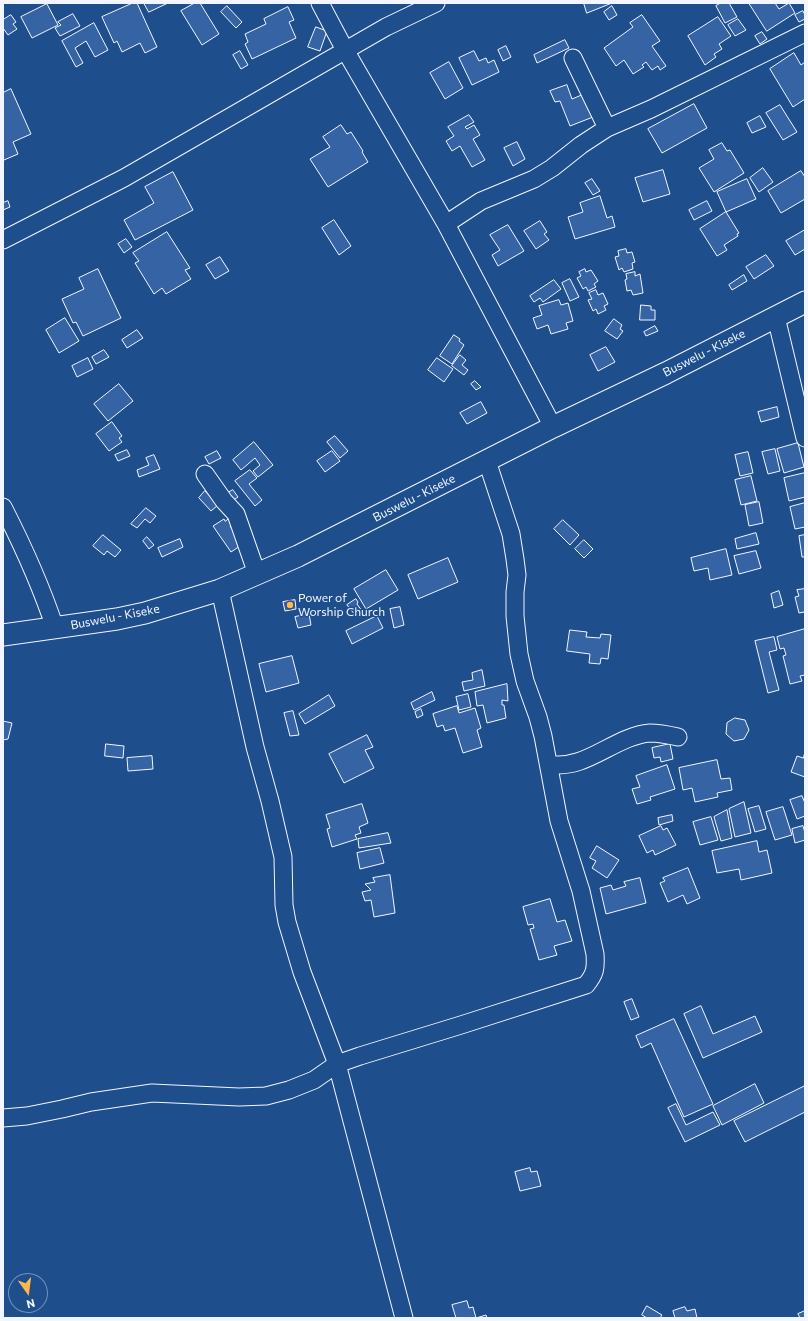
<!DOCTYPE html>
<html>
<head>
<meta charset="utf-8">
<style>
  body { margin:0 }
  #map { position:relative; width:808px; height:1321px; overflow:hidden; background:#1f4e8c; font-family:Commissioner,sans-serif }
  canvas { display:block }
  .frame { position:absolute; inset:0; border:4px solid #f2f6ff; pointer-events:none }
  .north { position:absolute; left:8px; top:1273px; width:40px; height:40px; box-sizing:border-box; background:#1f4e8c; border:1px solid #7391ba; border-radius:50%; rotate:166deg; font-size:11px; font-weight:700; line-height:16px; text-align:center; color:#f2f6ff }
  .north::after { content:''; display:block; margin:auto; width:14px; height:18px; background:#ffb74d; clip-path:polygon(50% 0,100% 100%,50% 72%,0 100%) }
</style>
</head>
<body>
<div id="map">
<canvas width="808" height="1321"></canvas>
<div class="frame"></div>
<div class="north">N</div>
</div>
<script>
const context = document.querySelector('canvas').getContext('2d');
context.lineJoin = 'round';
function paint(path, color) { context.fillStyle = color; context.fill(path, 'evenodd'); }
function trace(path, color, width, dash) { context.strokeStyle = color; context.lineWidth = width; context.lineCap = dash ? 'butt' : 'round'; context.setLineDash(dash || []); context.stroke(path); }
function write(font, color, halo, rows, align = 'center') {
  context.font = font + ' Commissioner,sans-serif'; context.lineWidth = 3; context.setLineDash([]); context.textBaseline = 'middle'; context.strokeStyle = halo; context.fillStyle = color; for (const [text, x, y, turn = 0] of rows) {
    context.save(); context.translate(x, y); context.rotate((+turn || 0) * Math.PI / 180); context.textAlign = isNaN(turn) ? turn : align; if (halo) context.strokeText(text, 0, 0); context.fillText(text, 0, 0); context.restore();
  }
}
const building = new Path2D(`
  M133 3H137L157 47 145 53 140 43 122 52 117 41 114 43 102 17Z
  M144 3H168L149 12Z
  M195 3H200L219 34 202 45 181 11Z
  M584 3H612L587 13Z
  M721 3H729L737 17 725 23 716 6Z
  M749 3H775L779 9 789 3 795 13 767 31Z
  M47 4 58 25 32 38 21 17Z
  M227 6 242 22 236 28 221 12Z
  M612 6 617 15 609 20 604 12Z
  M288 7 294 20 289 22 296 38 252 59 245 44 248 42 245 34 266 24 264 19Z
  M803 11 805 15V19L799 22 795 15Z
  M73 14 80 26 60 36 55 28 61 25 58 22Z
  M11 15 16 22 13 24 17 29 8 35 3 28V20Z
  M642 15 660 41 652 46 666 66 660 70 658 66 652 70 646 62 642 65 644 67 633 74 624 60 616 66 604 48 633 27 630 23Z
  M718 17 731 36 719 44 722 49 714 54 716 57 705 65 688 36Z
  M738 19 746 30 735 36 728 25Z
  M94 23 108 50 95 57 86 41 75 48 83 63 76 67 62 41Z
  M316 27 327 31 320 51 308 47Z
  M762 32 767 39 760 44 755 36Z
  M565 40 569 48 537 63 534 55Z
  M506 46 511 57 503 61 498 50Z
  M240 51 248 65 241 69 233 55Z
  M474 51 479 61 486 58 488 63 494 60 499 72 472 85 459 58Z
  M794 53 801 65 805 62V99L793 107 770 69Z
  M449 62 463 88 445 99 430 73Z
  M567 85 572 99 584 94 593 117 570 126 560 101 555 102 550 91Z
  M11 89 31 134 13 142 18 154 4 160 3 157V93Z
  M694 104 707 128 662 153 648 129Z
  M780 105 797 132 783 140 766 113Z
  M469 115 474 122 465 127 467 129 474 125 480 135 473 139 485 160 472 167 460 146 452 151 446 141 454 136 448 127Z
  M760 116 766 127 752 133 747 123Z
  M341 125 347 134 351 132 363 151 362 152 368 162 328 187 310 159 330 147 323 137Z
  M517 142 525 159 513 166 504 148Z
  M722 143 727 151 730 150 744 173 714 192 699 168 714 159 709 150Z
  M763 168 773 182 759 192 750 178Z
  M663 170 670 194 643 202 635 178Z
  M801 171 805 177V199L781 213 768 191Z
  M173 172 193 210 135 240 124 220 154 203 145 187Z
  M592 179 600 191 593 195 585 183Z
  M747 179 756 199 726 212 717 192Z
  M600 196 607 218 612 216 615 227 575 239 568 217 583 212 580 203Z
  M8 201 10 207 3 210V203Z
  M707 201 712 211 694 220 689 210Z
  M726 212 739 233 737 234 738 236 724 245 727 250 717 256 700 229Z
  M334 220 351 246 339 255 322 228Z
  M540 221 547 232 544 234 549 240 536 249 524 231Z
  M508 225 524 251 498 266 492 255 500 250 490 235Z
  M805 230V249L795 255 786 241Z
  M167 232 190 268 185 270 191 279 166 294 162 288 154 294 135 263 139 261 133 253Z
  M126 239 132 247 124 253 118 244Z
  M626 249 627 253 632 252 635 262 632 263 633 269 624 272 622 268 619 270 615 257 619 256 618 251Z
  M766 255 774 266 754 279 746 267Z
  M220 257 229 271 215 279 206 265Z
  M98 269 121 318 83 336 76 322 73 323 62 299 84 289 79 278Z
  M585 269 586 272 591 270 598 281 594 284 596 287 588 291 586 287 583 289 577 278 581 276 579 272Z
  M635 272V276L640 274 643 293 633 295 631 290 627 291 625 280 627 279 626 274Z
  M744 275 747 281 732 290 729 285Z
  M570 279 579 297 570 301 562 283Z
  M554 280 561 289 543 302 540 298 534 302 530 296Z
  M596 290 598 295 603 293 608 304 604 306 606 310 598 314 596 309 593 311 588 300 592 299 589 293Z
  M559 300 561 305 568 303 573 321 566 323 568 329 551 334 548 325 537 329 533 318 542 315 539 306Z
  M641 305 651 306V310H655V320H640Z
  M65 318 79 341 59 353 46 330Z
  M614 319 622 325 620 329 623 331 617 339 605 331Z
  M655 326 658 331 646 336 644 332Z
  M137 330 143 338 127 348 122 340Z
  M454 335 460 339 459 341 464 345 452 364 440 356Z
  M606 347 615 362 598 371 590 355Z
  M104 350 109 357 96 364 92 357Z
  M460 355 466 360 462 365 468 370 464 375 452 366Z
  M88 358 93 369 77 377 72 366Z
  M437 358 453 369 444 382 428 370Z
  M475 381 481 387 476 390 471 384Z
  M119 384 133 401 108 421 94 404Z
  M481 402 487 413 467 424 460 413Z
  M777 407 779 417 761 422 758 412Z
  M112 422 122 436 119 438 122 442 109 451 96 434Z
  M335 436 348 451 340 458 327 442Z
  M254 442 273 465 258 477 253 471 260 465 255 458 241 470 233 460Z
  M798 443 804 467 784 473 777 449Z
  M775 449 780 471 768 474 762 452Z
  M127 450 130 456 118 461 115 455Z
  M217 451 221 458 209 464 205 457Z
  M332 451 340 461 325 472 317 461Z
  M748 452 753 473 740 476 735 455Z
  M154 455 160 469 139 477 137 470 149 465 146 458Z
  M250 470 257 478 249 484 262 500 255 506 235 481Z
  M805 473V497L789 501 784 478Z
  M751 476 757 501 741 505 735 480Z
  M233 490 238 497 229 503 224 495Z
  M205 491 218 505 211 511 199 498Z
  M759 502 763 523 749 526 745 505Z
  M805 503V527L795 529 790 507Z
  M146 508 156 516 150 523 145 519 137 528 131 524Z
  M231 517 234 523 230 526 243 544 231 552 213 526 224 519 225 521Z
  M563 520 579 535 570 545 554 529Z
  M756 533 759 544 737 549 735 539Z
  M103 535 121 550 115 557 107 551 104 555 93 546Z
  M805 535V557H802L799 536Z
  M147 537 154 545 149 549 143 541Z
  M180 539 183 547 162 557 158 548Z
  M584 540 593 549 584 558 575 549Z
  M726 549 732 575 710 580 708 568 694 571 691 558Z
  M756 551 761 568 739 574 734 556Z
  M448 558 458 582 418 599 408 575Z
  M386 570 398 590 366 609 354 589Z
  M805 589V615L804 612 799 613 795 597 799 596 797 590Z
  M779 591 783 605 774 608 771 594Z
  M356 599 358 602 357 604 362 611 356 616 347 605Z
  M295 600 296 609 285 611 283 602Z
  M400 607 404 625 394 628 390 609Z
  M309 614 311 625 298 628 295 617Z
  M377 616 383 628 352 644 346 631Z
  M805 629V675L800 676 802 681 790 684 783 656 786 655 784 648 780 649 777 637Z
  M570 630 587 632 586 637 600 638 601 634 611 635 608 659 601 658 600 664 589 663 590 654 567 651Z
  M774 637 777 650 769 652 779 690 768 693 755 641Z
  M292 656 299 683 266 692 259 664Z
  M482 670 485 686 464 691 462 682 473 680 472 673Z
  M507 684 508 701 502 700V705H504L506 718 487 723 483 705 477 706 475 692Z
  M432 692 435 700 414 710 411 703Z
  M468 694 471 707 459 710 456 697Z
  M329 695 335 706 305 724 299 714Z
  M457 706 459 713 475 708 481 728 477 730 482 747 463 753 455 728 445 731 443 725 437 727 433 714Z
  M421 709 423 715 417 718 415 712Z
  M293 711 299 735 290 736 284 713Z
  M735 718 745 720 749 730 744 739 734 741 726 734 727 723Z
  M3 721 12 723 8 739 3 740Z
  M367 735 373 747 365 750 374 768 344 783 329 754Z
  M106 744 124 746 123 758 105 756Z
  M670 744 673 759 661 762 660 757 654 758 652 748Z
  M805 752V777L791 772 797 756 803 758Z
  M152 756 153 769 128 771 127 758Z
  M717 760 721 779 730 778 732 790 717 793 718 797 695 802 692 788 683 790 679 768Z
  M667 765 675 789 650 797 651 800 637 804 632 789 640 787 636 776Z
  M802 796 805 803V816L797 819 790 800Z
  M744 802 751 833 735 837 729 809Z
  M362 804 368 823 359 827 361 833 355 835 357 839 332 847 327 829 330 828 326 815Z
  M759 806 766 829 755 832 748 809Z
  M783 807 792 835 775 840 766 812Z
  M727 810 732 838 721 841 714 817Z
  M672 815 673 821 659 825 658 818Z
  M711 817 718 840 700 845 693 822Z
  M661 826 663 830 667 828 676 845 655 855 653 850 647 853 639 836Z
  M803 826 805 833V840L795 843 792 829Z
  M388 833 391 843 359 848 358 839Z
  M757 841 759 852 767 850 772 873 741 880 739 869 717 873 712 851Z
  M597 846 619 860 607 878 592 868 596 861 590 858Z
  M380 848 384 863 360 869 357 853Z
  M688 868 700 898 687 904 683 895 668 902 660 883 665 881 663 878Z
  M390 875 395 913 374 917 371 900 365 901 362 892 371 890 365 884 375 882 373 878Z
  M640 878 646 903 606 914 600 888 611 885 613 890 626 886 624 882Z
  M550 899 557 922 565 920 572 941 554 946 557 955 539 960 530 929 534 928 533 924 528 925 523 907Z
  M632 999 639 1017 631 1020 624 1002Z
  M701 1006 713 1034 755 1016 762 1032 703 1058 684 1014Z
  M674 1019 713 1104 684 1117 651 1043 641 1048 636 1036Z
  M755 1084 764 1103 722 1125 713 1106Z
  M805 1086V1112L745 1142 734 1121Z
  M676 1104 686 1125 713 1112 720 1125 685 1142 668 1108Z
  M530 1168 531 1172 537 1171 541 1186 520 1191 515 1172Z
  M467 1301 469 1308 473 1307 476 1318 486 1315 487 1318H456L452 1305Z
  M647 1306 662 1315 660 1318H647L642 1315Z
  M685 1307 687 1311 695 1309 697 1318H675L673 1311Z
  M805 1311V1318H800L798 1314Z`);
paint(building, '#3563a3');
trace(building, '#f2f6ff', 1);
const minor = new Path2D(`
  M320 3 345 50 446 224 553 427
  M573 58 607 128
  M446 224 481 201 534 179 552 168 581 145 607 128 651 109 805 33
  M3 240 124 178 386 27 436 3
  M776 317 805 438
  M205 474 224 501 236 514 257 574
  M3 507C23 546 41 586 55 628
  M220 590 255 747 270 801 283 857 284 905 287 922 302 972 337 1064 404 1318
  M549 764C586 771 614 736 650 733 659 733 669 735 678 737
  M3 1118 27 1116 62 1109 91 1102 152 1093 239 1097 266 1096 289 1090 314 1080 337 1064 360 1056 461 1025 586 985C595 974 596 969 595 954L581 891 559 821 543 736 538 717 525 681 519 654 515 616V592L517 575 515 559 511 534 487 461`);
const major = new Path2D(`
  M3 635 117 619 145 613 220 590 298 556 553 427 666 373 805 302`);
trace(minor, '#f2f6ff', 19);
trace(major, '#f2f6ff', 23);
trace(minor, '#1f4e8c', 17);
trace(major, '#1f4e8c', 21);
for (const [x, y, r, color] of [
  [290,605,4,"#ffb74d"]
]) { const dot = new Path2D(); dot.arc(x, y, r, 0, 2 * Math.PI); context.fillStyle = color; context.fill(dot); trace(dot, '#1f4e8c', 1.5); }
write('12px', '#f2f6ff', '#1f4e8c', [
  ["Buswelu - Kiseke",704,353,-27],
  ["Buswelu - Kiseke",414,498,-27],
  ["Buswelu - Kiseke",115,617,-11]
]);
write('12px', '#f2f6ff', '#1f4e8c', [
  ["Power of",298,598],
  ["Worship Church",298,612]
], 'left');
</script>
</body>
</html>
